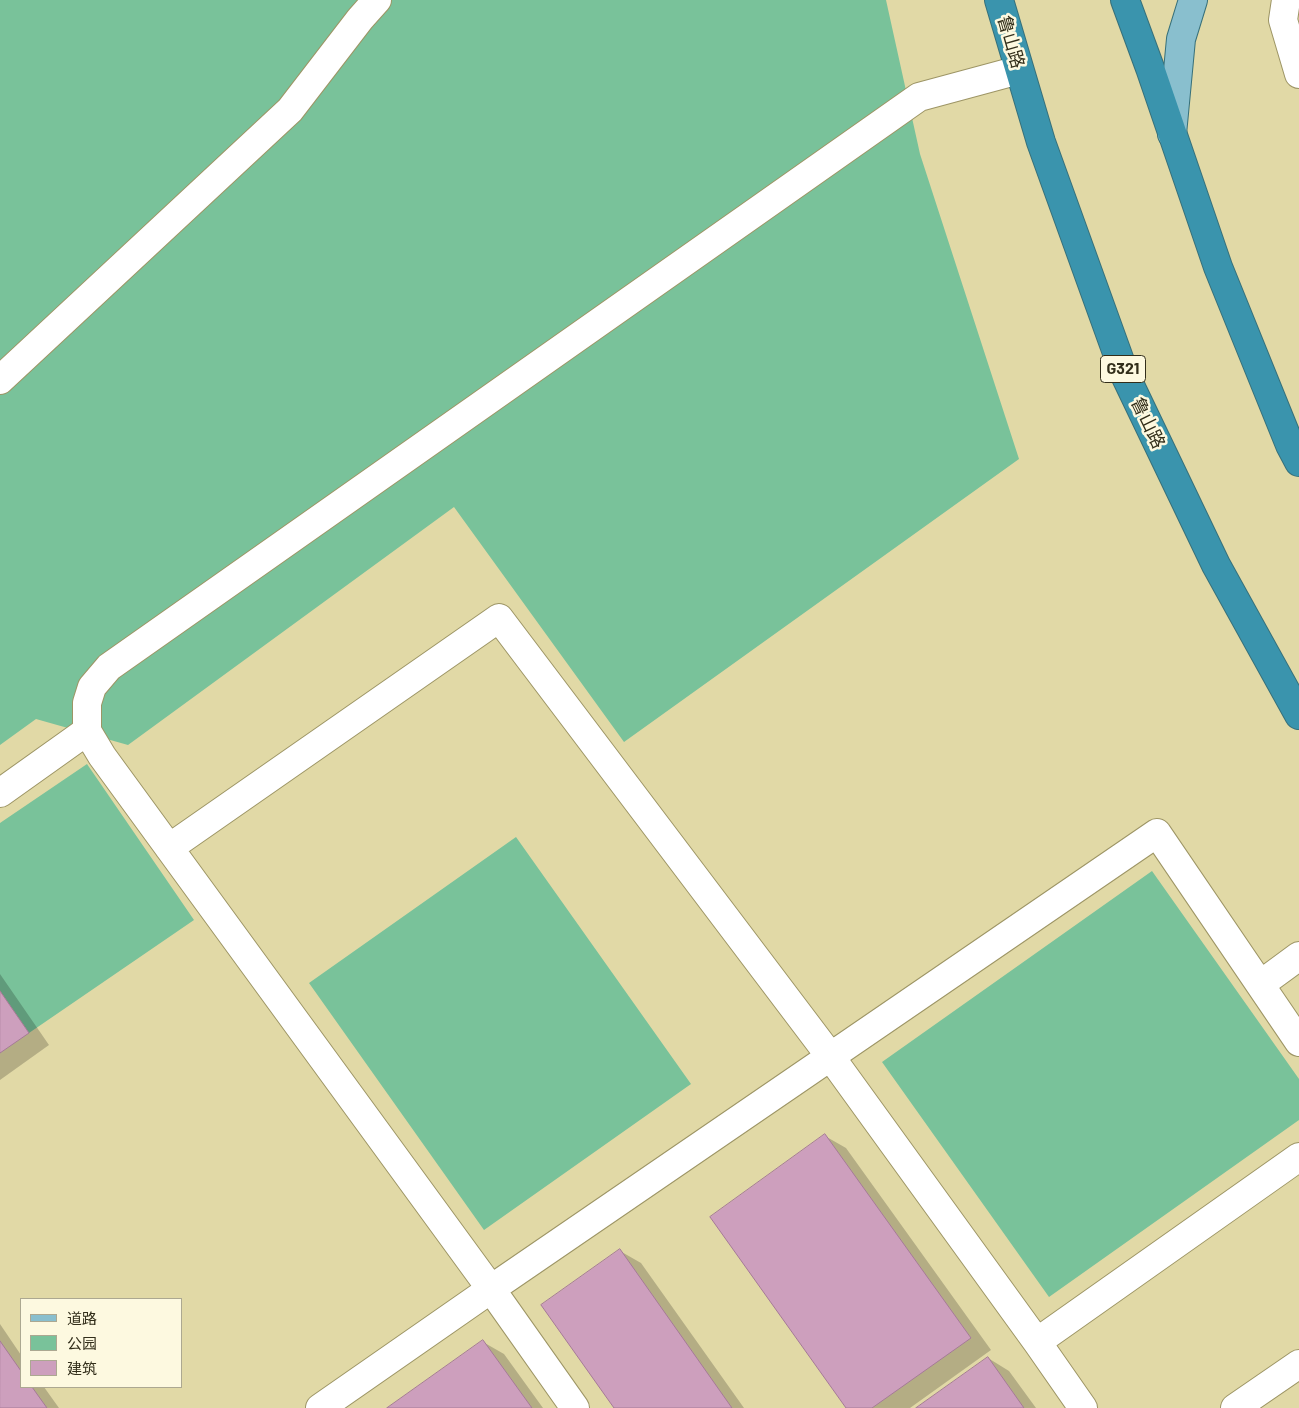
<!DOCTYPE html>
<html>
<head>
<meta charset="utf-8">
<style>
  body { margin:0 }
  #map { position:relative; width:1299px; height:1408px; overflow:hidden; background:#e1d9a6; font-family:Barlow,"Noto Sans SC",sans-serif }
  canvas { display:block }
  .legend { position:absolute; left:20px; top:1298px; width:162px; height:90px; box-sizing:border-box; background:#fdf9e0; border:1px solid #aca891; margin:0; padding:6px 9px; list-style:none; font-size:15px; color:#322e1a }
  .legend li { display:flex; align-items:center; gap:10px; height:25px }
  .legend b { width:25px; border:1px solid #aca891 }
</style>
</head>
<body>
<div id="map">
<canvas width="1299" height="1408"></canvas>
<ul class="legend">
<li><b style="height:6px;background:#89bfce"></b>道路</li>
<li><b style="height:14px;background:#79c29a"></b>公园</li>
<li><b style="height:14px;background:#cd9fbd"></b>建筑</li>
</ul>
</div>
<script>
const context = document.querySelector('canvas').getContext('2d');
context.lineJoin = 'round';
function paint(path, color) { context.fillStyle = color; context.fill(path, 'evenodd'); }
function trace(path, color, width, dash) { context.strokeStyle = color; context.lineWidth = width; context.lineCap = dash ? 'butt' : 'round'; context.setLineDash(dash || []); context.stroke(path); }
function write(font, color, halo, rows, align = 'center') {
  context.font = font + ' Barlow,"Noto Sans SC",sans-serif'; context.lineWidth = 5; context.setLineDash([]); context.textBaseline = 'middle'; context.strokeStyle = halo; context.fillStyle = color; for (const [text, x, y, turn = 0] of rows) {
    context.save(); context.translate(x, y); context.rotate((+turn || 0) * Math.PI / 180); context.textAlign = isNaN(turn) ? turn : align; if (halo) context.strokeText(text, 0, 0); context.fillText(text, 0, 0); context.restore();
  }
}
paint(new Path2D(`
  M0 0H886L920 154 1019 459 624 742 454 507 128 745 36 719 0 745Z
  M87 764 194 920 29 1033 0 991V823Z
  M516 837 691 1084 484 1230 309 983Z
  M1152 871 1299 1079V1120L1049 1297 882 1062Z`), '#79c29a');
paint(new Path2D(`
  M0 974 49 1045 0 1080Z
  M825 1136 846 1148 991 1350 910 1408H848Z
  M620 1251 641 1263 744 1408H615Z
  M0 1324 21 1355V1387H44L59 1408H0Z
  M483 1342 504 1354 543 1408H389Z
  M988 1358 1009 1371 1036 1408H918Z`), '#0003');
const building = new Path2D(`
  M0 991 29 1033 0 1053Z
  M825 1134 971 1338 872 1408H846L710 1217Z
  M620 1249 732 1408H614L541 1305Z
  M483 1340 532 1408H387Z
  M0 1341 21 1371V1387H32L47 1408H0Z
  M988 1357 1024 1408H916Z`);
paint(building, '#cd9fbd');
trace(building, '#a57a97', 1);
const minor = new Path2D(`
  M1286 0 1283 20 1299 74
  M1019 70 919 97 109 667 92 687 87 703V731L102 756 491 1289 1157 833 1299 1042
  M0 380 290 110 360 19 377 0
  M0 793 87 731
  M169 848 499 618 830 1056 1037 1342 1299 1157
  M1261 984 1299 956
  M1037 1342 1083 1408
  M320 1408 491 1289 575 1408
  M1235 1408 1299 1364`);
const major = new Path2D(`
  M1172 134 1181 39 1193 0`);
const highway = new Path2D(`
  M999 0 1041 142 1125 375 1216 565 1299 715
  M1125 0 1150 68 1218 267 1290 445 1299 462`);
trace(minor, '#9d9565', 30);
trace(major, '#37707a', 30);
trace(highway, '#37707a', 30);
trace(minor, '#fff', 28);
trace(major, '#89bfce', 28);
trace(highway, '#3a94ad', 28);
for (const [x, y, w] of [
  [1123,369,45]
]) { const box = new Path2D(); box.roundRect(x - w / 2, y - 13.5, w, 27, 4); context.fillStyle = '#fdf9e0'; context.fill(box); trace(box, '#322e1a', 1); }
write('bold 16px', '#322e1a', null, [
  ["G321",1123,369]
]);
write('18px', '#322e1a', '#fdf9e0', [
  ["鲁山路",1011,42,74],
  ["鲁山路",1148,423,64]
]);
</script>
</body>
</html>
